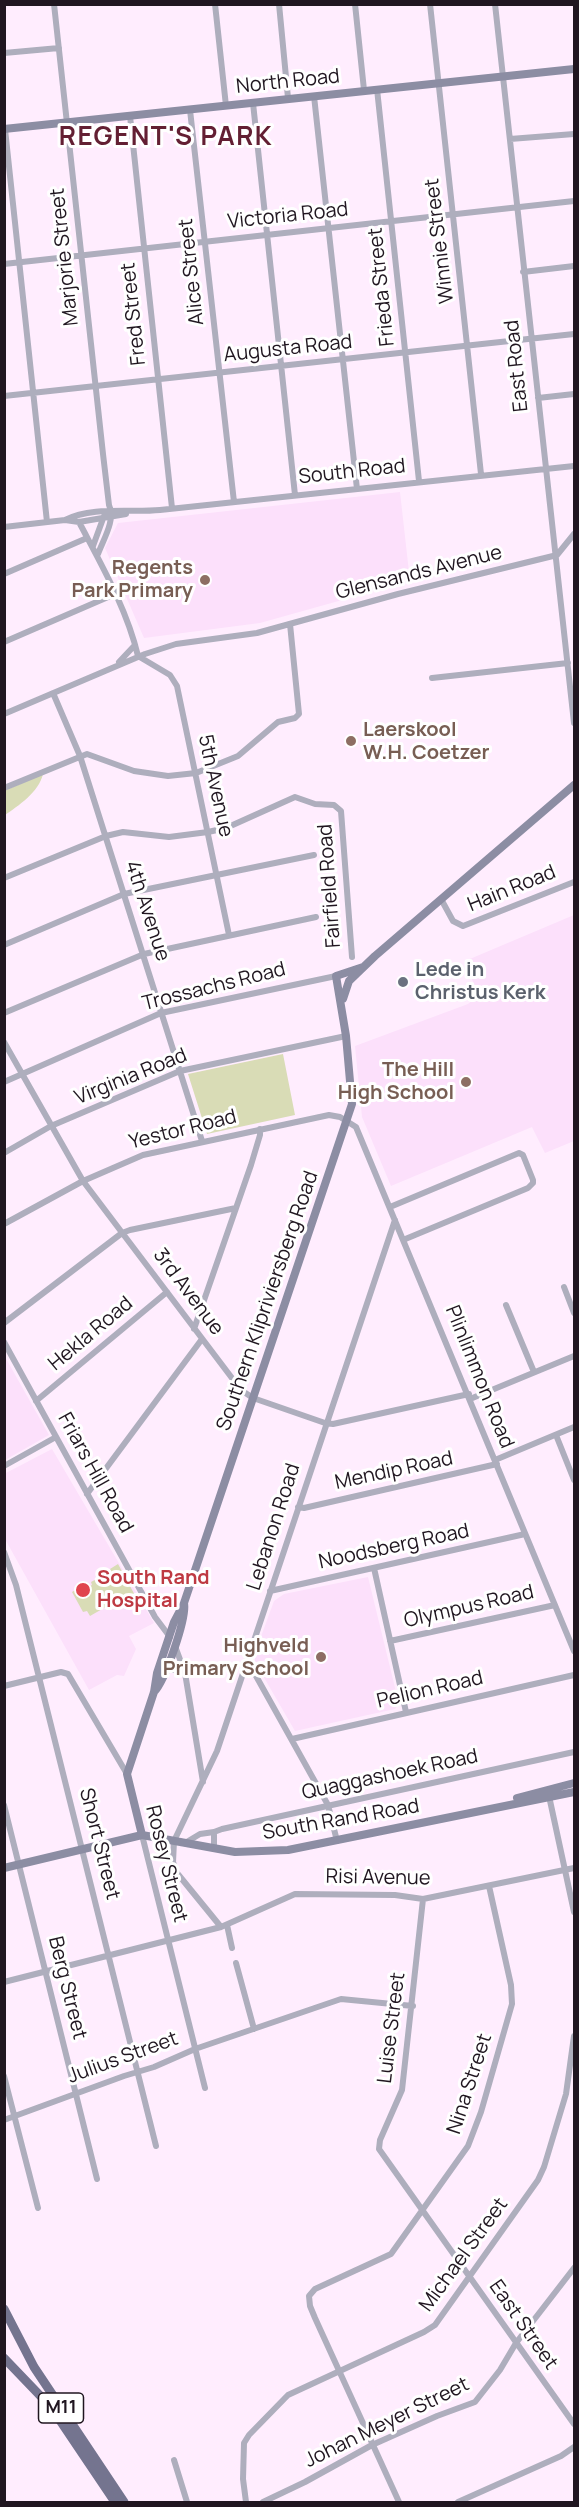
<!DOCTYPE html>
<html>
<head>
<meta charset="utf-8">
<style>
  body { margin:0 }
  #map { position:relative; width:579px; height:2507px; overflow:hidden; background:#ffedfe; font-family:Manrope,sans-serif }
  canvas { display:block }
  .frame { position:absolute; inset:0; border:6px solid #201620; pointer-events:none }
</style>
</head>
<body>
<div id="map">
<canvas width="579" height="2507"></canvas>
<div class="frame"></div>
</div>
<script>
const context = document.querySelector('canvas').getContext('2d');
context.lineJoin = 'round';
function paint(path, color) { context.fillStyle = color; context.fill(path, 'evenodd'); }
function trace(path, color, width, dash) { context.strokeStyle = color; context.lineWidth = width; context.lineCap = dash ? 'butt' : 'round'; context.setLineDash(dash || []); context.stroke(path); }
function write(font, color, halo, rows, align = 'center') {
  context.font = font + ' Manrope,sans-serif'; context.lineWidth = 6; context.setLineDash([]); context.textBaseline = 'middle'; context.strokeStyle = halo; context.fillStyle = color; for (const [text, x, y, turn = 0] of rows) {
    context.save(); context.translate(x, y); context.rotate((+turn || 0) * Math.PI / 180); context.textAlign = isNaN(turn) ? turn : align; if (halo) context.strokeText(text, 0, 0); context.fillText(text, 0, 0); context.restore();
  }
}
paint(new Path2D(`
  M400 492 410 581 260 623 144 638 105 548 118 523Z
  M574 915V1141L545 1153 532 1127 391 1186 362 1117 355 1046 468 1004 478 995 465 961Z
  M4 1355 49 1435 5 1460H4Z
  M52 1449 154 1623 129 1636 136 1649 124 1676 117 1675 89 1690 5 1539 4 1474Z
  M368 1577 399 1704 395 1709 295 1731 255 1662V1653L274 1601 284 1594Z`), '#fce0fb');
paint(new Path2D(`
  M43 774C39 792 18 806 5 815L4 791Z
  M283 1054 295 1115 207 1134 188 1074Z
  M118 1564 137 1599 119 1609 112 1601 111 1604 90 1616 87 1611 83 1612 72 1592 82 1586 84 1589 92 1585 91 1582 111 1571 110 1569Z`), '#d9dcb6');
trace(new Path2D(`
  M54 4 103 454 109 505C116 520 103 540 98 554
  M215 4 226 106
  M279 4 288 98
  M355 4 364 90
  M430 4 481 474
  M495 4 574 723
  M4 53 59 48
  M377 89 419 481
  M314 96 357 489
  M253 103 295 495
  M190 110 234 502
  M130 116 172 508
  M5 129 47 522
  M510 139 574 134
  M4 264 574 201
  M523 272 574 266
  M4 396 574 334
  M538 398 574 394
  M65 520 79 522 126 514
  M79 522C101 564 127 609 138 656
  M4 527 65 520C93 506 130 513 160 510L574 466
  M93 546 104 516
  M4 574 87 538
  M4 642 115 594
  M138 656 170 675 177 686 229 935
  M119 662 135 645
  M432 678 568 663
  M53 693 80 756 202 1141
  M4 714 145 654 176 644 257 633 398 594 557 555 574 534
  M4 788 87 754 134 771 168 776 196 773 238 756 278 722 295 718 299 714 290 624
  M4 878 106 836 123 832 169 837 208 832 226 828 295 797 315 804 334 805 341 811 352 957
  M441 899 453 921 463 926 574 882
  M4 945 124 894 314 855
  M4 1013 144 954 316 917
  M4 1042 83 1181 241 1390 253 1398 325 1423 333 1424 469 1394
  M4 1082 161 1013 336 976
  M4 1153 51 1126 180 1071 346 1036
  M390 1207 519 1153 523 1155 533 1180V1183L528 1188 403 1240
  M4 1224 83 1181 143 1155 329 1115 340 1117 356 1127 574 1651
  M564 1287 574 1313
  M506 1305 534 1372
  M4 1323 122 1233 130 1230 236 1208
  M194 1329 251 1165 260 1135V1129
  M4 1342 155 1617 170 1637
  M470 1399 574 1356
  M36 1401 167 1292
  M556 1435 574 1480
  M495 1460 574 1427
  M4 1466 56 1437
  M87 1494 202 1339
  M298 1507 304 1508 497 1464
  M4 1552 16 1585 156 2146
  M374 1568 406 1712
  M270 1591 525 1534
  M390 1641 555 1605
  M175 1646 185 1673 203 1782
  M245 1664 251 1667 328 1805 337 1841
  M4 1686 61 1672 68 1674 127 1774
  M292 1739 574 1675
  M549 1796 574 1912
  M4 1805 97 2179
  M142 1835 205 2088
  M185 1843 200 1834 214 1832
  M214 1849V1832L222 1829 574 1752
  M423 1899 402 2090 380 2140 379 2149 574 2424
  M227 1925 232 1948
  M221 1927 177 1873 173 1862 174 1841 217 1751 395 1220
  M236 1963 254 2029
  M4 1982 221 1927 295 1894 395 1895 423 1899 574 1868
  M4 2076 38 2208
  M4 2120 124 2076 154 2067 195 2049 341 1999 413 2006
  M174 2460 187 2502
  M246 2502 243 2479 244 2443 249 2435 288 2395 424 2332 435 2325 538 2180 544 2167 566 2094 574 2036
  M263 2502 305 2482 372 2445 437 2416 475 2402 500 2370 516 2343 574 2268
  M399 2502 315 2318 310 2306 309 2296 315 2289 391 2254 468 2146 481 2112 512 2004 511 1985 489 1886
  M458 2502 561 2456 574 2447`), '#aeaebd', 6);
trace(new Path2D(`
  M4 129 574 69
  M343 999 349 981 375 956 574 785
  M166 1669H184
  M154 1692C165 1681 187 1618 184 1603L352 1104 346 1036 336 976 363 967
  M517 1798 574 1783
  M142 1835 127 1774 154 1692 157 1673 174 1622 184 1603
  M4 1868 142 1835 235 1852 288 1850 574 1792`), '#8c8da3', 8);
trace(new Path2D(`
  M4 2309 34 2367 124 2502
  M4 2358 51 2407 115 2502`), '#74748f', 9);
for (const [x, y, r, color] of [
  [205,580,6,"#8d6e63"],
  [351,741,6,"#8d6e63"],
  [403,982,6,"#6b7280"],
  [466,1082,6,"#8d6e63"],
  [83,1590,8,"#e0444e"],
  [321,1657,6,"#8d6e63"]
]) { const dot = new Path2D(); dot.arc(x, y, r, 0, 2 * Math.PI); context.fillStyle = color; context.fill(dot); trace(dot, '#fff', 2); }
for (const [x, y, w] of [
  [61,2408,45]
]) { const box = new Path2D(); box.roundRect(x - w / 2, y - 15, w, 30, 4.5); context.fillStyle = '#fff'; context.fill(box); trace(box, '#201620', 1.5); }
write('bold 18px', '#201620', null, [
  ["M11",61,2408]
]);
write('20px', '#201620', '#fff', [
  ["North Road",288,82,-6],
  ["Victoria Road",288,216,-6],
  ["Winnie Street",440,241,-97],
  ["Marjorie Street",65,257,-96],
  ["Alice Street",192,272,-96],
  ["Frieda Street",382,287,-96],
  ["Fred Street",134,314,-96],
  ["Augusta Road",288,349,-6],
  ["East Road",517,366,-96],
  ["South Road",352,472,-6],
  ["Glensands Avenue",419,573,-14],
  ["5th Avenue",215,786,78],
  ["Fairfield Road",330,886,-94],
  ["Hain Road",512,889,-22],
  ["4th Avenue",147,911,72],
  ["Trossachs Road",214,987,-14],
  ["Virginia Road",131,1077,-22],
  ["Yestor Road",183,1130,-14],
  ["3rd Avenue",188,1292,53],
  ["Southern Klipriviersberg Road",268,1301,-71],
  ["Hekla Road",91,1334,-40],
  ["Plinlimmon Road",479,1377,68],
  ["Mendip Road",394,1471,-12],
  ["Friars Hill Road",95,1473,61],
  ["Lebanon Road",274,1527,-72],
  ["Noodsberg Road",394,1547,-12],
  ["Olympus Road",469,1607,-13],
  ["Pelion Road",430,1690,-13],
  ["Quaggashoek Road",390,1775,-12],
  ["South Rand Road",341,1820,-10],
  ["Short Street",99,1844,76],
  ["Rosey Street",166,1864,76],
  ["Risi Avenue",378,1878,1],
  ["Berg Street",67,1988,76],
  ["Luise Street",392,2028,-83],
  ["Julius Street",123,2058,-20],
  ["Nina Street",470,2084,-72],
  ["Michael Street",464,2255,-54],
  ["East Street",523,2325,55],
  ["Johan Meyer Street",387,2423,-26]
]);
write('bold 20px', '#785e54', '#fff', [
  ["Regents",193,568],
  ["Park Primary",193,591],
  ["Laerskool",363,730,"left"],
  ["W.H. Coetzer",363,753,"left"],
  ["The Hill",454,1070],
  ["High School",454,1093],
  ["Highveld",309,1646],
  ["Primary School",309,1669]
], 'right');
write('bold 20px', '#5b616d', '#fff', [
  ["Lede in",415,970],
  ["Christus Kerk",415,993]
], 'left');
write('bold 20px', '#be3a42', '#fff', [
  ["South Rand",97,1578],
  ["Hospital",97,1601]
], 'left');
context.letterSpacing = '1.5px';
write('bold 26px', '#631f33', '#fff', [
  ["REGENT'S PARK",166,138]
]);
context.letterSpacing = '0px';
</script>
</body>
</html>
